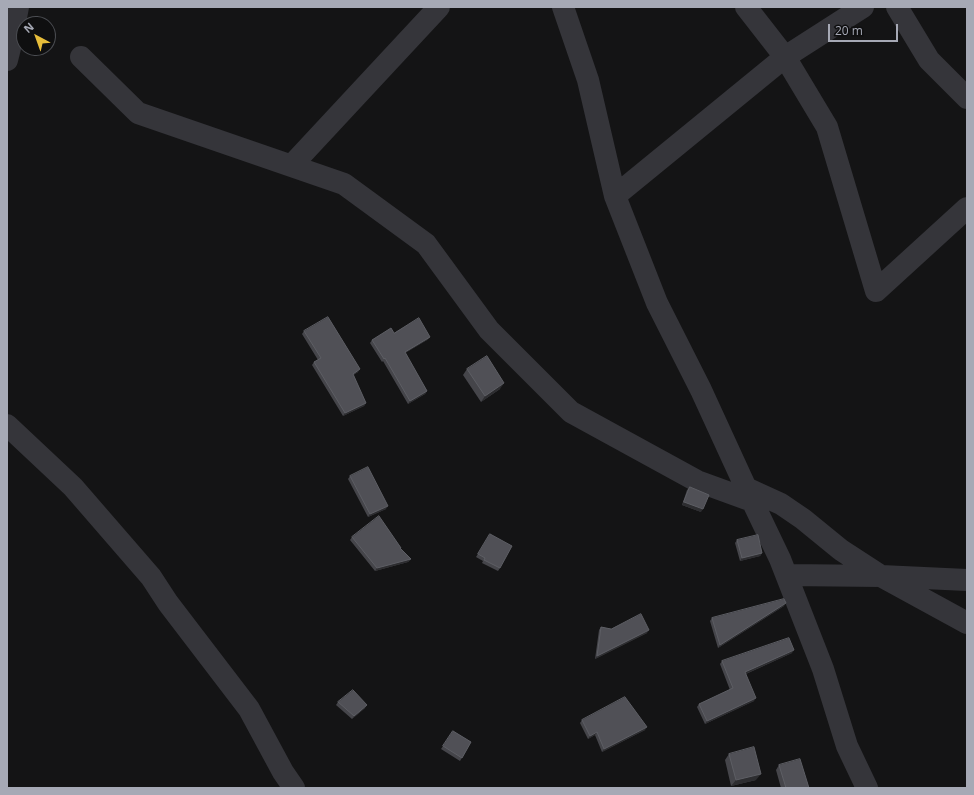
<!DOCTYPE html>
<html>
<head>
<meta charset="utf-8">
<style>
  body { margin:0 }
  #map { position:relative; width:974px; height:795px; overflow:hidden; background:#141415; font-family:"Open Sans",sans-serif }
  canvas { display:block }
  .frame { position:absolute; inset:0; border:8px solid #a6a9b5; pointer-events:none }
  .north { position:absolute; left:16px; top:16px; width:40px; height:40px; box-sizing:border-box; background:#0f0f10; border:1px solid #4b4d52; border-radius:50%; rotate:319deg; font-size:11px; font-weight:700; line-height:16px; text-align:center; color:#a6a9b5 }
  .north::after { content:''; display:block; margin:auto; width:14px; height:18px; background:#e7bd3a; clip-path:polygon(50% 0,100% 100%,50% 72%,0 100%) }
  .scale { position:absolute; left:828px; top:24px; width:70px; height:18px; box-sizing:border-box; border:2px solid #a6a9b5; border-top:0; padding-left:5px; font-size:12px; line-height:14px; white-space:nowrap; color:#a6a9b5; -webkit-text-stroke:3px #0f0f10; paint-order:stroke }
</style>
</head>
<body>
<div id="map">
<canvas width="974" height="795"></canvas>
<div class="frame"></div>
<div class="north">N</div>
<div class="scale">20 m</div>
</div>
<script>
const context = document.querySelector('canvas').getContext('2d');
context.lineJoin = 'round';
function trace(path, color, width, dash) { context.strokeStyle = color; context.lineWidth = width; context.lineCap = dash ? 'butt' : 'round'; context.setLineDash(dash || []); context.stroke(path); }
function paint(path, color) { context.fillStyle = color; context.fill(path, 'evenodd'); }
trace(new Path2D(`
  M563 7 588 80 615 196 657 303 701 390 746 488 780 559 823 669 847 746 867 788
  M746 7 785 57 827 127 876 291 967 208
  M897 7 929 60 967 98
  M81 57 138 113 344 184 426 244 489 330 571 412 697 481 752 501
  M7 60 11 44 18 7
  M292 165 439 7
  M615 196 785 57 863 7
  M7 425 73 487 151 577 168 603 249 709 283 772 294 788
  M746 488 781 504 803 519 841 550 881 576 967 623
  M787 575 881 576 967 580`), '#35353a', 22);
paint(new Path2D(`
  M304 331 358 372 353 375 366 403 364 406 343 416 312 365 314 362 318 360 302 334Z
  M394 333 430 337 427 340 405 353 427 391 425 394 408 404 383 361 382 362 370 343 372 340Z
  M467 369 500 389 481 402 463 375Z
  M350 476 386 509 368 517 348 479Z
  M690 487 701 512 682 505 687 490Z
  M490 534 500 568 498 571 482 563 483 561 476 557Z
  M352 537 400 549 411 559 408 562 375 571 350 540Z
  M737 540 762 553 760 556 740 561 735 543Z
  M784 606 718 648 710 621 712 618Z
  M601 627 611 629 647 633 595 659 599 630Z
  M792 653 746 674 754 701 705 724 697 707 699 704 730 690 720 664 722 661Z
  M338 702 365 708 352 719 336 705Z
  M582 720 645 730 602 752 595 735 588 739 580 723Z
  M453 731 471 742 460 761 441 749Z
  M729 754 756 780 731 786 725 760Z
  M779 765 809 788H781L776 770Z`), '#45454a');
paint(new Path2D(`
  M430 337 427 340 402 355 405 352Z
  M360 369 358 372 351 377 353 374Z
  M504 383 500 389 481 402 485 396Z
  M427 391 425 394 408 404 410 401Z
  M366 403 364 406 343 416 345 413Z
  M684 502 703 509 701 512 682 505Z
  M388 506 386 509 368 517 370 514Z
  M762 553 760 556 740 561 742 558Z
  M411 559 408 562 375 571 377 568Z
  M786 603 784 606 718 648 720 645Z
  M649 630 647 633 595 659 597 656Z
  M794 650 792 653 743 675 745 672Z
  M756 698 754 701 705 724 707 721Z
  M367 705 365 708 352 719 354 716Z
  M647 727 645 730 602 752 604 749Z
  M597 732 595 735 588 739 590 736Z
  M761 774 756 780 731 786 736 780Z`), '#2d2d30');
const building = new Path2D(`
  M328 317 360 369 353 374 366 403 345 413 314 362 321 358 304 331Z
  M419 318 430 337 405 352 427 391 410 401 385 358 384 359 372 340 391 328 394 333Z
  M487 356 504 383 485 396 467 369Z
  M368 467 388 506 370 514 350 476Z
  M690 487 709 495 703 509 684 502Z
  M379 516 401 548H400L411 559 377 568 352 537Z
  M490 534 512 546 500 568 484 560 485 558 478 554Z
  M758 535 762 553 742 558 737 540Z
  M784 599 786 603 720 645 712 618Z
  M641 614 649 630 597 656 601 627 611 629Z
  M789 638 794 650 745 672 756 698 707 721 699 704 733 688 722 661Z
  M353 690 367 705 354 716 338 702Z
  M625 697 647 727 604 749 597 732 590 736 582 720Z
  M453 731 471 742 462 758 443 746Z
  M754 747 761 774 736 780 729 754Z
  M800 759 809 788H786L779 765Z`);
paint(building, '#505056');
trace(building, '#5d5e64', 1);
</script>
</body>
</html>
